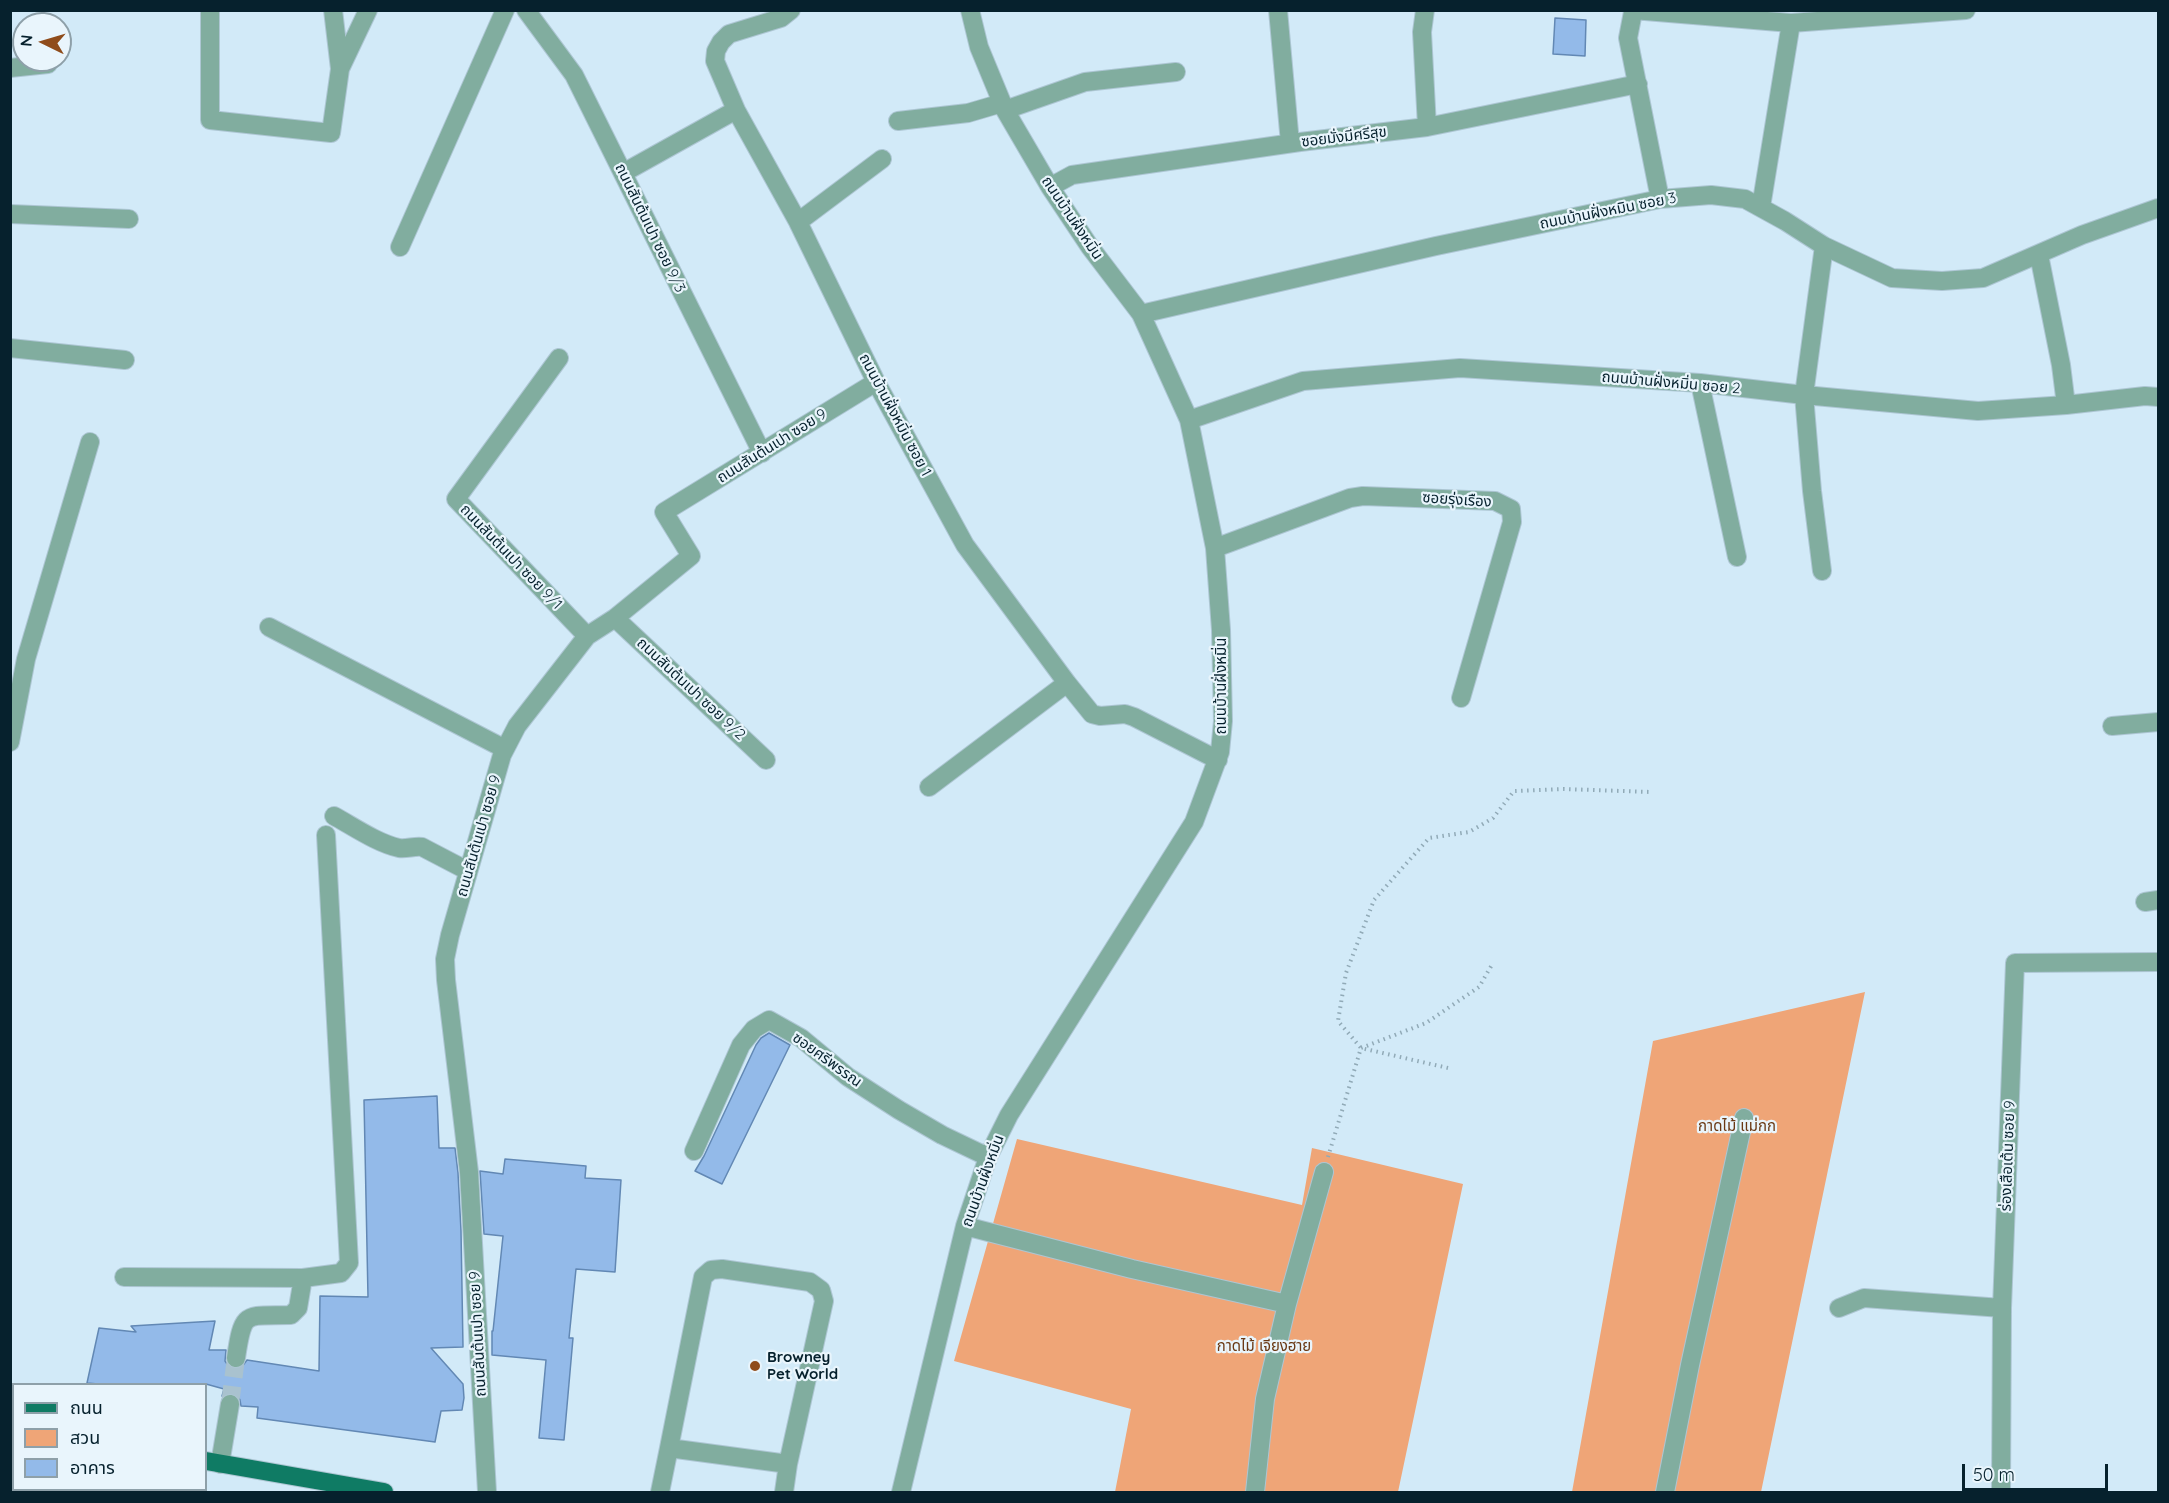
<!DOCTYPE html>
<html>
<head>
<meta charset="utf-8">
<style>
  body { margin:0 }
  #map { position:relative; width:2169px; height:1503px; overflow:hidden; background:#d2eaf8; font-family:Quicksand,"Noto Sans Thai",sans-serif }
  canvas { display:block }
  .frame { position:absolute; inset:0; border:12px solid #06212d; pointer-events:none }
  .legend { position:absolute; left:12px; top:1383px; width:195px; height:108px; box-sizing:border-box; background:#e9f5fc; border:2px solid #8ea0a9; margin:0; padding:8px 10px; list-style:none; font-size:18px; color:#06212d }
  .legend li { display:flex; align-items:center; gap:12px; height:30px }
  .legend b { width:30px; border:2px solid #8ea0a9 }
  .north { position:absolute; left:12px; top:12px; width:60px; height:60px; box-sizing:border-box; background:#e9f5fc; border:2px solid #8ea0a9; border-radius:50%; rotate:275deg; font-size:16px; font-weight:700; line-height:24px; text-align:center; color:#06212d }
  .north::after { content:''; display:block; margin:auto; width:21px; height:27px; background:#8f4c1b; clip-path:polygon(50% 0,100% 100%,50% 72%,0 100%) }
  .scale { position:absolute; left:1962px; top:1464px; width:146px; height:27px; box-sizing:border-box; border:3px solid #06212d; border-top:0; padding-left:8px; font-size:18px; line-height:21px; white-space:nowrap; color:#06212d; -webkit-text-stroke:4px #e9f5fc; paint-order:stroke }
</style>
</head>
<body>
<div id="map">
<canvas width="2169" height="1503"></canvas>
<div class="frame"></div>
<ul class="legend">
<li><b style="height:8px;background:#0f7b64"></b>ถนน</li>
<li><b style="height:16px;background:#efa577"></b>สวน</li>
<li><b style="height:16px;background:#93bae9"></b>อาคาร</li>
</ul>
<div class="north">N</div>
<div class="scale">50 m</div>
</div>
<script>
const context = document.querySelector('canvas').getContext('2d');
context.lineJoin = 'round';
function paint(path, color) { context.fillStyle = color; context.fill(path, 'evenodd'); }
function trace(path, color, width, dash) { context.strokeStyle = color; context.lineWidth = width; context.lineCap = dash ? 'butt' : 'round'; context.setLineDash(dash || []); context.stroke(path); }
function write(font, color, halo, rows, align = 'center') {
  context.font = font + ' Quicksand,"Noto Sans Thai",sans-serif'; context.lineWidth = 4.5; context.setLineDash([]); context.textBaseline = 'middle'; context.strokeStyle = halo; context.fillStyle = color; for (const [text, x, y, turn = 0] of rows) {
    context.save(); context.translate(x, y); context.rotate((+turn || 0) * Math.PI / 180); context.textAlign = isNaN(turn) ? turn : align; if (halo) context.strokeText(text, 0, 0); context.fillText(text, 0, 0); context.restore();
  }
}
paint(new Path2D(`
  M1865 992 1761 1492H1572L1653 1041Z
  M1017 1139 1302 1205 1312 1148 1463 1184 1398 1492H1115L1131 1409 954 1361Z`), '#efa577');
const building = new Path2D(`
  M1555 18 1586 20 1585 56 1553 54Z
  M769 1033 790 1045 722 1184 695 1171 704 1156 756 1045 761 1038Z
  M437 1096 439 1148H455L458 1173 461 1231 463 1347 431 1348 463 1384 464 1398 462 1410 441 1411 435 1442 257 1418 258 1407 241 1406 240 1400 237 1395 231 1393 222 1396 224 1389 206 1384H98L87 1383 99 1328 136 1332 131 1326 215 1321 209 1350H226L225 1361 229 1367 241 1368 247 1360 319 1371 320 1296 368 1297 364 1100Z
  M505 1159 586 1166 585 1178 621 1180 615 1272 576 1269 569 1338H573L564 1440 539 1438 546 1360 492 1355V1331H493L503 1236 484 1234 480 1171 503 1174Z`);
paint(building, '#93bae9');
trace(building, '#6288b4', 1.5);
trace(new Path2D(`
  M230 1404 236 1358`), '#a9c2cf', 18, [18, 9]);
const minor = new Path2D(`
  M210 10V120L331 133 340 69 368 10
  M333 10 340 69
  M526 10 574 75 762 453
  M791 10 781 18 729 34 721 42 716 51 715 61 736 110 798 222 876 382 965 545 1067 683 1092 714 1100 716 1125 714 1134 717 1218 760
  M1278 10 1290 143
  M1425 10 1422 32 1427 127
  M1633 10 1791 23 1966 10
  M1633 12 1628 38 1660 199
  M10 68 48 64
  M1005 110 1085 82 1176 72
  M898 121 968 113 1002 103
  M623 173 736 110
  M1050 187 1072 175 1300 142 1427 127 1638 84
  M1761 207 1791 23
  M10 214 129 219
  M798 222 882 159
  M400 247 505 10
  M2039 255 2061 365 2066 405
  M1141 314 1436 246 1660 199 1711 195 1745 199 1785 221 1824 246 1892 278 1942 281 1983 278 2082 235 2158 208
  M10 348 125 360
  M559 358 456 499 587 636
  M1700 383 1737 557
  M1189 420 1303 381 1460 368 1700 383 1804 395 1978 411 2066 405 2145 396 2158 397
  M1215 548 1350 498 1363 496 1495 501 1511 509 1512 522 1461 698
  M1822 571 1812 491 1804 395 1824 246
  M615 618 766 760
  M269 627 505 749
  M2112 726 2158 722
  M10 742 26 659 90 442
  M929 787 1067 683
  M334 816C354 827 377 843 399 848 407 849 414 846 422 847L468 871
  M2145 902 2158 900
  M694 1151 741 1045 754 1029 769 1020 801 1038 848 1077 899 1110 942 1135 988 1157
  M965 1226 1132 1269 1287 1304
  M124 1277 303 1278
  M1839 1308 1864 1298 2002 1308
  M236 1358C243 1309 245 1316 291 1315L298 1308 303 1278 341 1273 349 1263 326 835
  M669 1448 703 1277 711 1270 722 1269 810 1282 821 1290 824 1301 788 1464
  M220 1464 230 1404
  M487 1492 469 1172 446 980 445 959 450 935 502 755 517 726 587 636 615 618 691 556 664 512 876 382
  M660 1492 669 1448 788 1464 784 1492
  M901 1492 965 1226 988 1157 1009 1115 1194 822 1220 752 1223 721 1221 630 1215 548 1189 420 1141 314 1090 247 1050 187 1005 110 979 47 970 10
  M1255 1492 1265 1399 1287 1304 1324 1172
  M1665 1492 1690 1365 1744 1118
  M2001 1492 2002 1308 2015 963 2158 962`);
const major = new Path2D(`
  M10 1427 14 1428
  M206 1461 384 1492
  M10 1480 14 1481
  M62 1490 79 1492`);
trace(minor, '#adc6d3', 20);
trace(major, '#adc6d3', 20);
trace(new Path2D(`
  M1448 1068 1361 1048 1338 1021 1346 973 1374 900 1429 838 1469 832 1493 818 1514 791 1564 789 1651 792
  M1328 1157 1361 1048 1426 1023 1479 987 1493 963`), '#91aab7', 4, [1.5, 4.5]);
trace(minor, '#81ad9f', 18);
trace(major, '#0f7b64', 18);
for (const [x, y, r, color] of [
  [755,1366,6,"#8f4c1b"]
]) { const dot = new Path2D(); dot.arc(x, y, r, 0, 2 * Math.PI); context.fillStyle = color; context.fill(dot); trace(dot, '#e9f5fc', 2); }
write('15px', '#06212d', '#e9f5fc', [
  ["ซอยมั่งมีศรีสุข",1344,137,-7],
  ["ถนนบ้านฝั่งหมิน ซอย 3",1608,211,-11],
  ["ถนนบ้านฝั่งหมิ่น",1072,218,56],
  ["ถนนสันต้นเปา ซอย 9/3",650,228,64],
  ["ถนนบ้านฝั่งหมิ่น ซอย 2",1671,383,5],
  ["ถนนบ้านฝั่งหมิ่น ซอย 1",895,415,62],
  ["ถนนสันต้นเปา ซอย 9",772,446,-32],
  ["ซอยรุ่งเรือง",1457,500,4],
  ["ถนนสันต้นเปา ซอย 9/1",511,557,46],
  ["ถนนบ้านฝั่งหมิ่น",1221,686,-90],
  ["ถนนสันต้นเปา ซอย 9/2",691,689,43],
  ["ถนนสันต้นเปา ซอย 9",479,836,-74],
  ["ซอยศรีพรรณ",827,1060,36],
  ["ร่องเสือเต้น ซอย 9",2008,1156,-88],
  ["ถนนบ้านฝั่งหมิ่น",983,1181,-70],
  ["ถนนสันต้นเปา ซอย 9",478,1334,-93]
]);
write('15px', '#6a3813', '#e9f5fc', [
  ["กาดไม้ แม่กก",1737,1126],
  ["กาดไม้ เจียงฮาย",1264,1346]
]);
write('bold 15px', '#06212d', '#e9f5fc', [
  ["Browney",767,1357],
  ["Pet World",767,1374]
], 'left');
</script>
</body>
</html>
